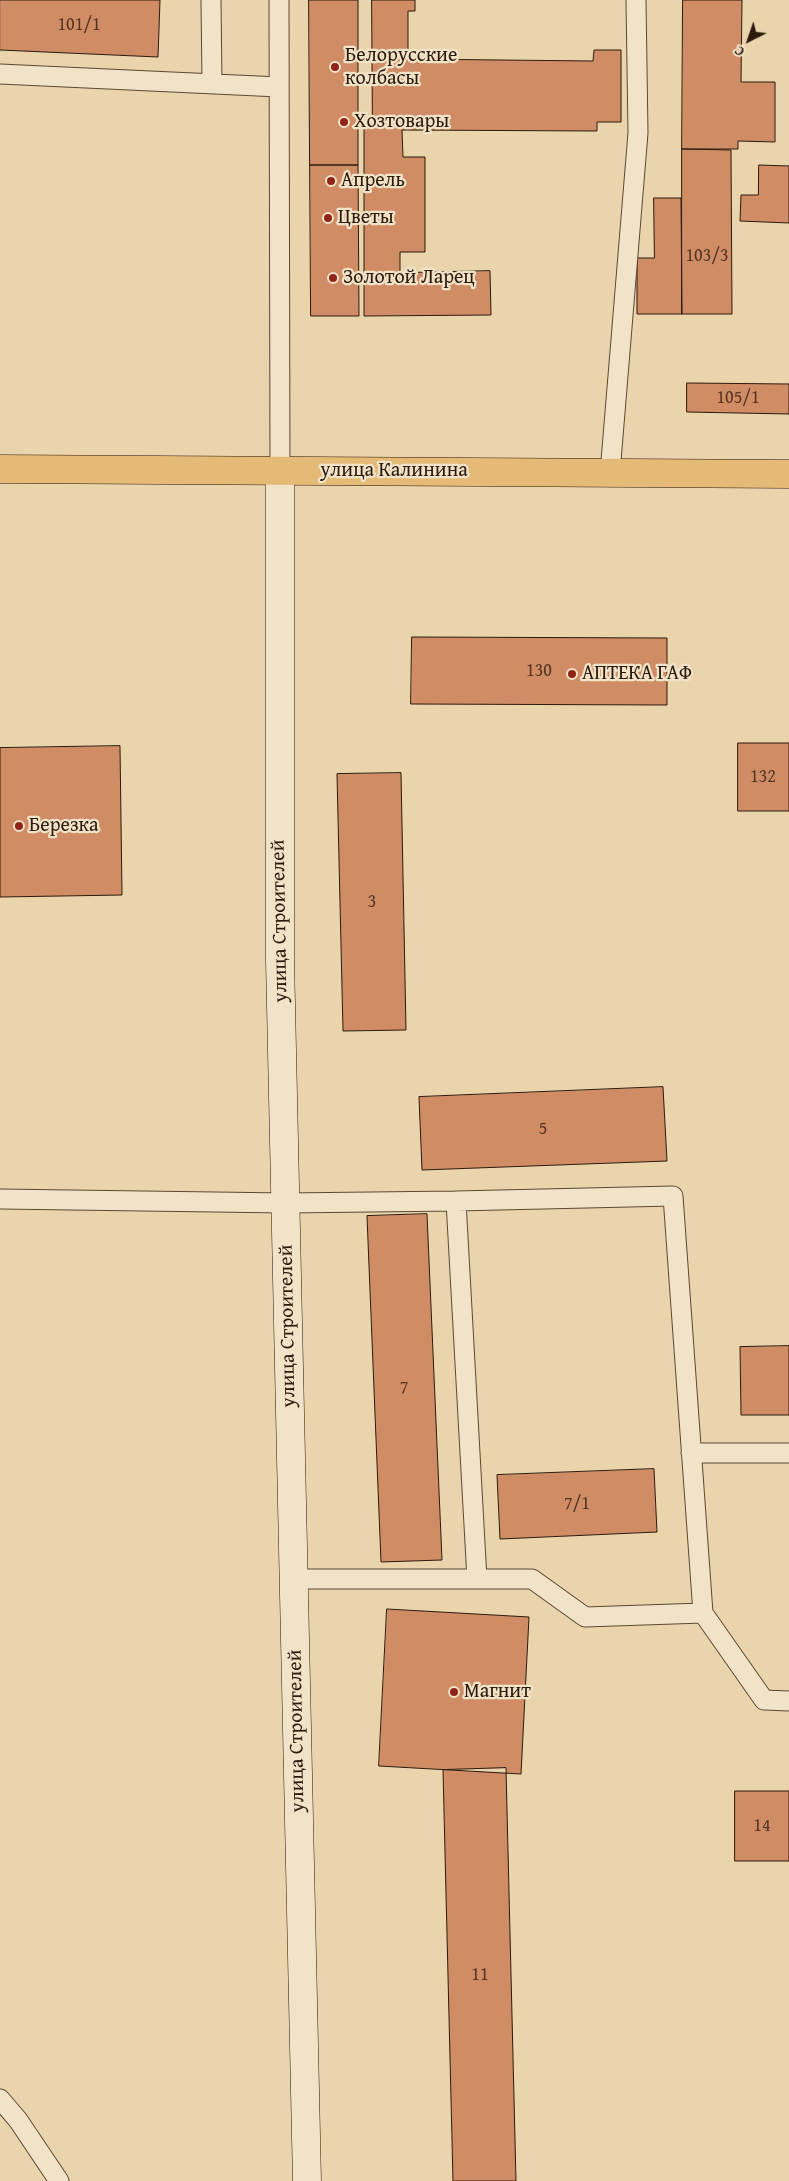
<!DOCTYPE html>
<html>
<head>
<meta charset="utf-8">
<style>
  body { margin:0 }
  #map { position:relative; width:789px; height:2181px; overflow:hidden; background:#e9d4ab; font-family:"Gentium Book Plus",serif }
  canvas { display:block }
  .north { position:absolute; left:724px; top:15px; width:50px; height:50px; -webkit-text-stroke:4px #f1e3c8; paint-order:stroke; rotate:221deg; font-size:14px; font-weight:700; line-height:20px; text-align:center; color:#2c1a0d }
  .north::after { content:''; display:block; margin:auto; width:18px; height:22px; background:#2c1a0d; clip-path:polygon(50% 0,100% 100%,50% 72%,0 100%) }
</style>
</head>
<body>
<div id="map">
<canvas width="789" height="2181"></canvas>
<div class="north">С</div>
</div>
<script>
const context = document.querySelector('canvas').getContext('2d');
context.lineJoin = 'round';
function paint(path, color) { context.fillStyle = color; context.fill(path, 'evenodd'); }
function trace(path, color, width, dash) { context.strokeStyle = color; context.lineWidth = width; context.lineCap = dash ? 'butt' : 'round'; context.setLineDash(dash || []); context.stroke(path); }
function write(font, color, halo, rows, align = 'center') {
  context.font = font + ' "Gentium Book Plus",serif'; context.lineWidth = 4.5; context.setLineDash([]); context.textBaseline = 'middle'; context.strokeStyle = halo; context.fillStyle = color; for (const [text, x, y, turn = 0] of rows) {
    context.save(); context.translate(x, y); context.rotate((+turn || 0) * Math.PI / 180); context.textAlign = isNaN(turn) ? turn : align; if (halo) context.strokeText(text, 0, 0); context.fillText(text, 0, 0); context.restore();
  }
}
const building = new Path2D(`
  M0 0H160L158 57 0 50Z
  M309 0H358V165H310Z
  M372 0H415V11H408V59L593 61 594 50H621V122H597V131L402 130 403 157H425V252H400V274H364V123L372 120Z
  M683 0H742L741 82H775V142L738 141V149H682Z
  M682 149 731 150 732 314H682Z
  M310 165H358L359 316H311Z
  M759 165 789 166V223L740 221 741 195H758Z
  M654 198H681L682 314H637V258H654Z
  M490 271 491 315 364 316V274Z
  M687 383 789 384V414L687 412Z
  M412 637 667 638V705L411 704Z
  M738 743H789V811H738Z
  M120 746 122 895 0 897V748Z
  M401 773 406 1030 343 1031 337 774Z
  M663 1087 667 1161 422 1170 419 1097Z
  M427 1214 442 1560 381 1562 367 1216Z
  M789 1346V1415H741L740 1347Z
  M654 1469 657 1532 500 1539 497 1475Z
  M387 1609 529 1617 521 1774 379 1766Z
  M506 1768 516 2181H453L443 1770Z
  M735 1791H789V1861H735Z`);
paint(building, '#cf8c65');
trace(building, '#2c1a0d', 1);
const service = new Path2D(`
  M211 0 212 83
  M279 0 280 471
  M0 74 279 87
  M610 473 638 133 636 0
  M0 1199 286 1203 456 1201
  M691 1453H789
  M294 1579H532L585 1617 703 1613 764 1700 789 1701
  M477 1579 456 1201 673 1196 703 1613
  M0 2099 18 2120 59 2181`);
const secondary = new Path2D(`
  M280 471V960L307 2181`);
const primary = new Path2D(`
  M0 469 789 474`);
trace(service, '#5b4834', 21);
trace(secondary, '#2c1a0d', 29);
trace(primary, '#2c1a0d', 29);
trace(service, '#f1e3c8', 19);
trace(secondary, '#f1e3c8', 28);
trace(primary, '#e4ba76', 28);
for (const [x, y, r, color] of [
  [335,67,5,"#8f2418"],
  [344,122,5,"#8f2418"],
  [331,181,5,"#8f2418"],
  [328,218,5,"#8f2418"],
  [333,278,5,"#8f2418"],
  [572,674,5,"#8f2418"],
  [19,826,5,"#8f2418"],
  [454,1692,5,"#8f2418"]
]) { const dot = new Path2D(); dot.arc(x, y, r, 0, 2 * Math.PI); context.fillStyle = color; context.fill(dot); trace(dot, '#f1e3c8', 2); }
write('18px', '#553623', null, [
  ["101/1",79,25],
  ["103/3",707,256],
  ["105/1",738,398],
  ["130",539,671],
  ["132",763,777],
  ["3",372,902],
  ["5",543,1129],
  ["7",404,1388],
  ["7/1",577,1504],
  ["14",762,1826],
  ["11",480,1975]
]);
write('20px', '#2c1a0d', '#f1e3c8', [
  ["Белорусские",345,56],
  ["колбасы",345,79],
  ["Хозтовары",354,122],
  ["Апрель",341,181],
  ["Цветы",338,218],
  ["Золотой Ларец",343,278],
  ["АПТЕКА ГАФ",582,674],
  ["Березка",29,826],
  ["Магнит",464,1692]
], 'left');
write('20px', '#2c1a0d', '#f1e3c8', [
  ["улица Калинина",394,471],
  ["улица Строителей",280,921,-91],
  ["улица Строителей",288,1326,-91],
  ["улица Строителей",297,1731,-91]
]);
</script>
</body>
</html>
